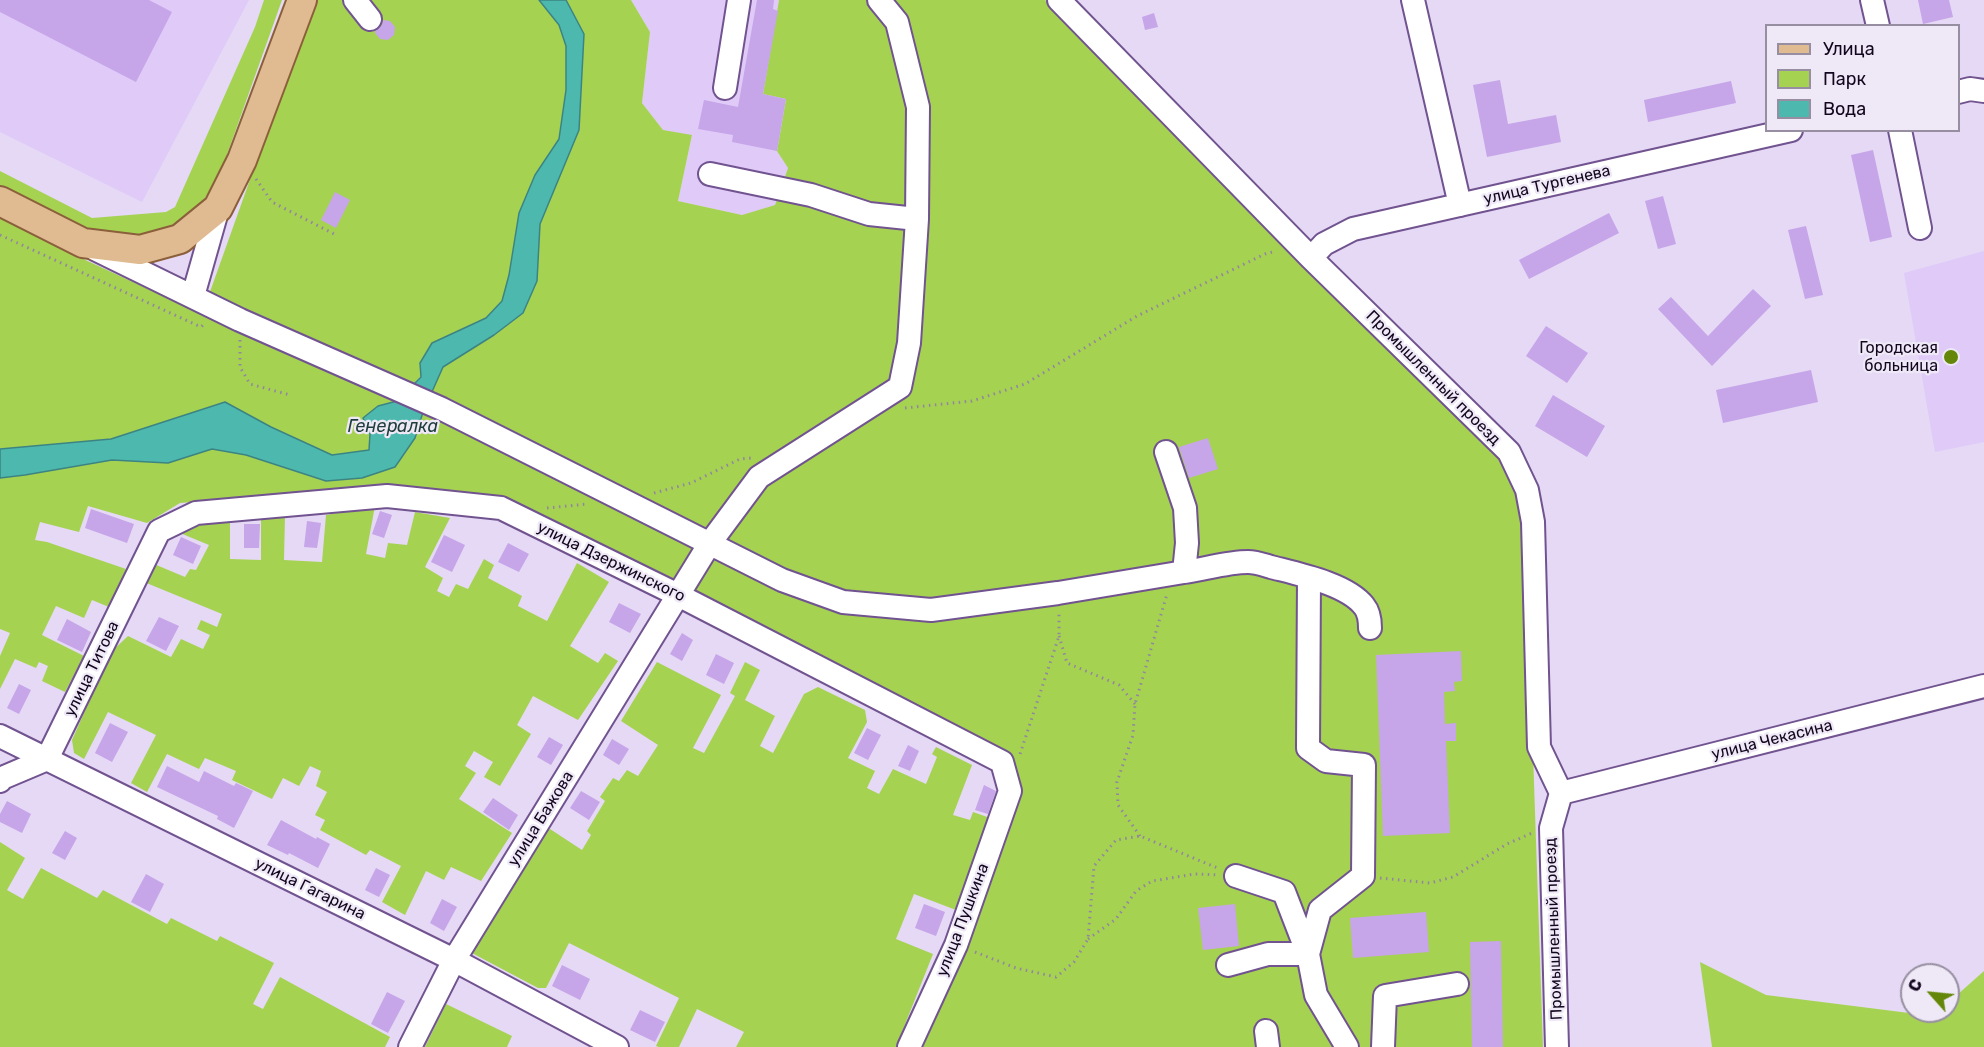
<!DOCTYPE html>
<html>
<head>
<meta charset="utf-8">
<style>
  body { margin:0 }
  #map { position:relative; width:1984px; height:1047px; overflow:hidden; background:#e5d9f5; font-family:Rubik,sans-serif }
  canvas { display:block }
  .legend { position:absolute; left:1765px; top:24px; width:195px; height:108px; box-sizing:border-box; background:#efe9f7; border:2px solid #978fa1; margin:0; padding:8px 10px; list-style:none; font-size:18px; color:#13071f }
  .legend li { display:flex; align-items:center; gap:12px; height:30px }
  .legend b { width:30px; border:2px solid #978fa1 }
  .north { position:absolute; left:1900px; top:963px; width:60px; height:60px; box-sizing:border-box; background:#efe9f7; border:2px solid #978fa1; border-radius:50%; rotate:297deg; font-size:16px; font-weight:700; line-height:24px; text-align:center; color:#13071f }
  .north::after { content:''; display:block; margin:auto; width:21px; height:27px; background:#648709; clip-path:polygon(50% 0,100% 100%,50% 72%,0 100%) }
</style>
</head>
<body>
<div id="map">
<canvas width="1984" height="1047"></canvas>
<ul class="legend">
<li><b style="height:8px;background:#e0bb92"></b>Улица</li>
<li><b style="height:16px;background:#a6d252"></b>Парк</li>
<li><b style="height:16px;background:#4db9ae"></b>Вода</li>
</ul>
<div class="north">С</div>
</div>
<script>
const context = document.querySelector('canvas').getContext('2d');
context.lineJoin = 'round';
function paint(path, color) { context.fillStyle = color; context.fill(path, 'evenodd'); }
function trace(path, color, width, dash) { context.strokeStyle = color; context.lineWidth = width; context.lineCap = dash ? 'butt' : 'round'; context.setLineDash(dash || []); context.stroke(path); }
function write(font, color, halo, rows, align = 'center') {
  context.font = font + ' Rubik,sans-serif'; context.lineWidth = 4.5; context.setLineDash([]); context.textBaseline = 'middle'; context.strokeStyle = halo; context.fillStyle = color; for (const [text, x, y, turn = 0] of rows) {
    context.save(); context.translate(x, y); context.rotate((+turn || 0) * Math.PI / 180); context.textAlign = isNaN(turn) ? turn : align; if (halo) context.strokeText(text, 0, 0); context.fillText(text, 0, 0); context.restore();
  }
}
paint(new Path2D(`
  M0 0H249L142 202 0 132Z
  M631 0H779L763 94 786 99 777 150 788 168 775 205 742 215 678 201 692 136 663 130 642 103 650 32Z
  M1984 251V442L1935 452 1904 273Z`), '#dfcaf8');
paint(new Path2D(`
  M264 0H282L218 180C208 193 199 209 185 219 173 228 149 239 134 240 93 242 36 207 0 188V171L92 218 166 212 175 207 255 27Z
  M314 0H539L559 25 566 46V90L559 139 535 175 502 301 486 318 432 343 420 362 421 376 397 401 378 406 370 434 369 450 332 455 271 427 225 402 111 439 0 449V218L53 245 200 313 206 303Z
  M566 0H631L650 32 642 103 663 130 692 135 678 201 742 215 775 205 788 168 777 151 786 99 763 94 779 0H1045L1505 458 1525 518 1543 1047H923L967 949 1021 789 1015 769 503 499 387 488 180 503 147 523 88 506 79 532 40 522 35 540 47 542 126 569 109 607 92 600 84 618 56 606 42 635 84 656 65 692 42 681 48 666 39 662 36 668 15 659 0 689V656L10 633 0 629V478L25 475 112 460 168 463 212 449 246 455 325 481 362 478 395 467 415 438 423 412 443 366 494 335 523 313 537 281 540 224 579 130 584 34Z
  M375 506 366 554 385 558 388 543 407 545 415 512 450 518 425 567 443 578 437 591 449 597 456 584 468 589 484 559 494 565 488 578 522 596 518 606 547 621 577 563 609 582 570 646 598 663 605 653 618 661 578 720 533 696 517 725 531 734 500 786 484 777 493 762 474 751 465 766 476 773 459 799 512 833 481 881 451 867 444 880 426 871 405 915 382 902 401 866 370 850 366 855 320 830 325 820 315 815 327 792 316 786 321 771 310 766 299 786 283 778 272 799 232 780 236 771 205 758 199 769 167 754 147 792 131 783 156 735 108 712 84 759 74 753 72 740 111 652 128 636 171 657 181 639 203 649 210 635 197 629 201 620 217 627 222 614 144 582 154 564 185 577 190 569 196 570 209 545 180 533 198 521H230V559L261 560V519L285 515 284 560 322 562 326 515Z
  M657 662 721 695 693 748 704 753 735 696 730 693 745 662 760 670 745 700 775 716 760 746 773 753 804 694 818 687 865 710 867 722 848 758 875 771 867 788 879 794 893 769 926 784 937 757 932 754 936 747 972 765 953 815 970 820 973 812 990 818 956 910 914 894 896 939 933 954 896 1047H736L744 1032 697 1009 679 1047H659L656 1046 679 998 569 943 546 988H538L470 952 543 832 550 829 582 850 591 835 587 831 605 801 600 797 613 778 619 781 627 770 638 776 658 745 621 721Z
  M0 842 25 858 7 890 23 899 41 868 97 898 103 890 167 924 171 918 217 941 220 936 274 963 253 1004 263 1009 280 977 390 1037 385 1047H0Z
  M1700 962 1766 995 1933 1016 1939 1011H1948V1003L1984 971V1047H1712Z
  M446 1004 512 1036 507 1047H425Z`), '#a6d252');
const water = new Path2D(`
  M539 0H566L584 34 579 130 540 224 537 281 523 313 494 335 443 367 423 412 415 438 395 467 362 478 326 481 246 455 212 449 168 463 112 460 25 475 0 478V449L111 439 225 402 271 427 332 455 369 450 370 434 363 418 378 406 397 401 421 377 420 363 432 343 486 318 502 301 509 275 519 213 535 175 559 139 566 90V46L559 25Z`);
paint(water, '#4db9ae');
trace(water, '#3c8483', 1.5);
paint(new Path2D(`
  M0 0H149L172 12 136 82 0 12Z
  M757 0H774L773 9 778 11 763 94 786 99 777 151 732 142 733 135 698 129 704 100 738 107Z
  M1918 0H1949L1953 17 1923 24Z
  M1154 13 1158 27 1145 30 1142 17Z
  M383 20 390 21 395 27 394 35 388 40 380 39 375 33V31L382 25Z
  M1500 80 1508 124 1556 115 1561 142 1487 157 1473 85Z
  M1731 81 1736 103 1648 122 1644 100Z
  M1873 150 1892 237 1870 242 1851 155Z
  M335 192 350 200 336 228 321 220Z
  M1663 196 1676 244 1658 249 1645 201Z
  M1609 213 1619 233 1529 279 1519 260Z
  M1806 226 1823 295 1805 299 1788 230Z
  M1753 289 1771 306 1712 366 1658 309 1671 297 1708 336Z
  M1546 326 1588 353 1567 383 1526 356Z
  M1811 370 1818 402 1723 423 1716 390Z
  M1553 395 1605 426 1587 457 1535 426Z
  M1208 438 1218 469 1189 478 1179 447Z
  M91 509 134 524 127 543 85 528Z
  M380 511 392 515 384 538 372 534Z
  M307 521 321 523 317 548 304 547Z
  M244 524H260L259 548H244Z
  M444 535 465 545 452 572 431 562Z
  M181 537 201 546 193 564 173 555Z
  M508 543 529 554 519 572 498 562Z
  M619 603 641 614 630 633 609 622Z
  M159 617 179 626 166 651 146 641Z
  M67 619 91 632 82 652 57 640Z
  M682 633 693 640 682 661 670 654Z
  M1461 651 1462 681 1454 682 1455 691 1444 692 1445 724 1456 723V741H1446L1450 833 1383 836 1376 655Z
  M716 654 734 663 724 684 706 675Z
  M19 684 31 690 19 714 7 708Z
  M110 723 128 732 112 762 95 753Z
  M867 728 881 735 868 760 854 753Z
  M549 737 563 745 551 765 537 757Z
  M612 739 629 749 619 765 603 755Z
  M908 745 919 751 910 771 898 766Z
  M167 766 199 782 204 771 234 786 236 783 253 791 234 828 217 819 218 816 157 787Z
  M984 785 996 791 988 814 975 810Z
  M581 791 600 802 589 820 570 808Z
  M493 798 518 815 509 830 483 812Z
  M7 801 31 814 22 833 0 822V814Z
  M281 820 316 839 317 837 330 844 318 868 289 853 288 855 267 845Z
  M65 831 77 838 65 860 52 853Z
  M376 868 390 875 379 897 365 890Z
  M146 874 164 884 150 912 131 902Z
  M442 899 457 907 444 931 430 923Z
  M924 904 945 912 936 936 915 928Z
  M1235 904 1239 946 1203 950 1198 908Z
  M1426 912 1429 952 1353 958 1350 918Z
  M1501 941 1503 1047H1472L1470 942Z
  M562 965 590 979 580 1000 552 986Z
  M387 992 405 1001 388 1033 371 1024Z
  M640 1010 665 1022 655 1042 630 1030Z`), '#c6a5e9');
const minor = new Path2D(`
  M355 0 370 19
  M1059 0 1311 258 1509 452 1527 490 1533 522 1539 747 1561 793 1551 828 1557 1047
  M1413 0 1460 205
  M1872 0 1878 26
  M725 88 739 0
  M1958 92 1970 89 1984 91
  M1900 130 1920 228
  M710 174 811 195 869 214 917 219
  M95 249 240 320 442 409 782 580 843 602 931 610 1058 593 1184 572
  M1311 258 1324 244 1353 229 1791 130
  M193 296 218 208
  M1166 452 1185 508 1187 543 1184 572C1205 569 1228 562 1248 562 1256 562 1264 565 1271 567 1298 574 1347 584 1364 606 1369 612 1370 621 1370 628
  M0 736 454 960 617 1047
  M0 781 2 778 47 759 159 531 196 513 387 496 501 508 678 595 1002 762 1010 791 956 945 909 1047
  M1561 793 1984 686
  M1236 876 1284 892 1308 954 1320 910 1363 876 1364 765 1326 761 1308 748 1309 578
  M1228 965 1268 954H1308L1316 995 1347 1047
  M1266 1031 1268 1047
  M410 1047 454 960 710 543 759 477 900 387 909 343 917 219 918 107 897 22 879 0
  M1383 1047 1385 996 1457 984`);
const major = new Path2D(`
  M0 201 83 243 140 250 180 239 218 208 242 160 302 0`);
trace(minor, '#715390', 26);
trace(major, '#8b5f3b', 32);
trace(new Path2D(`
  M256 179 272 202 336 235
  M0 235 201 327 205 323
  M240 340V367L250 384 290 395
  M905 408 972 401 1025 384 1137 316 1265 254 1276 251
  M654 493 691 483 740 459 751 458
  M547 508 588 504
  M1059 636 1067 663 1119 685 1135 704
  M1020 754 1059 636V611
  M1140 836 1118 805 1117 782 1133 735 1135 704 1167 594
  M1380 878 1430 883 1453 877 1507 844 1532 833
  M1088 939 1116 919 1136 891 1152 881 1195 874 1219 875
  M975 952 1016 968 1056 977 1074 962 1088 939 1094 866 1116 840 1140 836 1220 869`), '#9286a0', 3, [1.5, 4.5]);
trace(minor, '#fff', 22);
trace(major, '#e0bb92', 28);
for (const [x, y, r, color] of [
  [1951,357,8,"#648709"]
]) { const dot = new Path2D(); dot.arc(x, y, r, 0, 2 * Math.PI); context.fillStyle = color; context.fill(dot); trace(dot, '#efe9f7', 2); }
write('16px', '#13071f', '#efe9f7', [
  ["улица Тургенева",1547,185,-13],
  ["Промышленный проезд",1433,378,45],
  ["улица Дзержинского",611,562,26],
  ["улица Титова",92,669,-64],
  ["улица Чекасина",1772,740,-14],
  ["улица Бажова",541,819,-58],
  ["улица Гагарина",310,889,26],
  ["улица Пушкина",963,920,-69],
  ["Промышленный проезд",1554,929,-92]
]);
write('16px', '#13071f', '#efe9f7', [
  ["Городская",1938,348],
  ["больница",1938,366]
], 'right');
write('italic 18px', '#1c3d39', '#efe9f7', [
  ["Генералка",393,427]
]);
</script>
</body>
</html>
